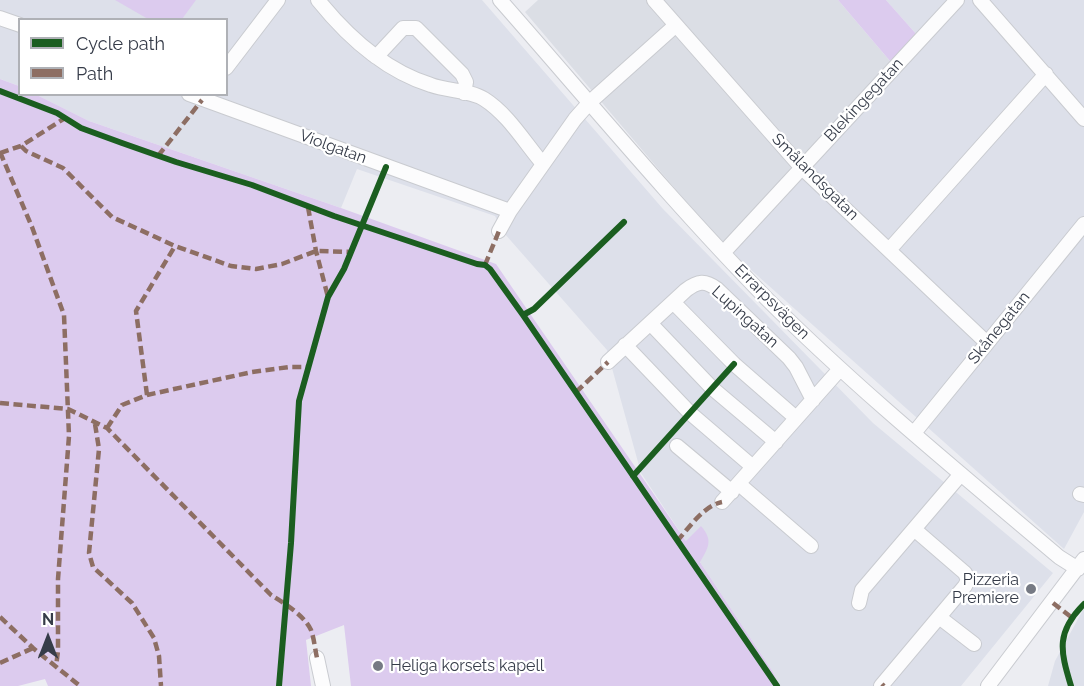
<!DOCTYPE html>
<html>
<head>
<meta charset="utf-8">
<style>
  body { margin:0 }
  #map { position:relative; width:1084px; height:686px; overflow:hidden; background:#ecedf2; font-family:Raleway,sans-serif }
  canvas { display:block }
  .legend { position:absolute; left:18px; top:18px; width:210px; height:78px; box-sizing:border-box; background:#fff; border:2px solid #afb1b6; margin:0; padding:8px 10px; list-style:none; font-size:18px; color:#363c49 }
  .legend li { display:flex; align-items:center; gap:12px; height:30px }
  .legend b { width:30px; border:2px solid #afb1b6 }
  .north { position:absolute; left:18px; top:608px; width:60px; height:60px; -webkit-text-stroke:4px #fff; paint-order:stroke; rotate:0deg; font-size:16px; font-weight:700; line-height:24px; text-align:center; color:#363c49 }
  .north::after { content:''; display:block; margin:auto; width:21px; height:27px; background:#363c49; clip-path:polygon(50% 0,100% 100%,50% 72%,0 100%) }
</style>
</head>
<body>
<div id="map">
<canvas width="1084" height="686"></canvas>
<ul class="legend">
<li><b style="height:8px;background:#1b5e20"></b>Cycle path</li>
<li><b style="height:8px;background:#8d6e63"></b>Path</li>
</ul>
<div class="north">N</div>
</div>
<script>
const context = document.querySelector('canvas').getContext('2d');
context.lineJoin = 'round';
function paint(path, color) { context.fillStyle = color; context.fill(path, 'evenodd'); }
function trace(path, color, width, dash) { context.strokeStyle = color; context.lineWidth = width; context.lineCap = dash ? 'butt' : 'round'; context.setLineDash(dash || []); context.stroke(path); }
function write(font, color, halo, rows, align = 'center') {
  context.font = font + ' Raleway,sans-serif'; context.lineWidth = 4.5; context.setLineDash([]); context.textBaseline = 'middle'; context.strokeStyle = halo; context.fillStyle = color; for (const [text, x, y, turn = 0] of rows) {
    context.save(); context.translate(x, y); context.rotate((+turn || 0) * Math.PI / 180); context.textAlign = isNaN(turn) ? turn : align; if (halo) context.strokeText(text, 0, 0); context.fillText(text, 0, 0); context.restore();
  }
}
paint(new Path2D(`
  M0 0H482L663 209 873 423 1053 573 961 686H780L773 672 641 473 607 350 504 233 495 216 357 169 341 208 89 121 37 95 226 94V20H20L19 86 0 79Z
  M886 0H1084V512L1064 549 722 244 890 61 917 35Z
  M1084 608V686H1048L1055 661Z`), '#dde0ea');
paint(new Path2D(`
  M538 0H838L890 61 722 244 525 12Z`), '#dbdee5');
paint(new Path2D(`
  M115 0H196L182 19H148Z
  M838 0H886L917 35 890 61Z
  M0 79 19 86 20 94 37 95 89 121 341 208 496 264 686 541 701 526C713 540 709 547 700 562L773 672 780 686H351L344 625 306 640 311 686H48L45 679 18 686H0Z`), '#dccbee');
const minor = new Path2D(`
  M318 0C347 36 386 71 431 85 447 91 470 90 484 99 508 114 525 143 543 164
  M500 0C588 100 673 203 766 298 858 390 960 473 1059 557L1078 569
  M654 0 802 168 987 343
  M980 0 1084 119
  M0 18 20 25
  M376 57 403 28H416L462 74 466 82 464 93
  M226 68 278 0
  M189 94 510 211
  M499 231 510 211 575 119 590 102 676 25
  M889 250 1046 74
  M723 253 957 0
  M673 302 734 364 796 418
  M650 323 712 388 776 442
  M625 345 690 413 753 467
  M608 362 686 290C698 281 705 280 717 289L789 358 796 367 813 400
  M914 433 1084 224
  M677 446 732 492
  M739 484 811 546
  M1080 494 1084 495
  M722 502 840 369
  M859 603 862 590 961 474
  M939 617 974 644
  M317 658 323 686
  M881 686 965 586 968 580 965 573 914 529
  M988 686 1084 559`);
trace(minor, '#c9cbd0', 16);
trace(minor, '#fcfcfd', 14);
trace(new Path2D(`
  M21 146 26 151 63 168 112 217 175 246 231 266 256 269 282 264 316 251 351 252
  M0 152 32 227 64 315 69 436 58 579V651L56 667
  M0 153 21 146 65 118
  M158 156 202 100
  M308 207 316 251 328 297
  M485 265 499 231
  M576 392 608 362
  M147 395 136 311 175 246
  M0 403 68 409 107 428 271 595C284 603 304 615 311 630 314 638 315 649 317 658
  M95 424 99 449 89 553 93 567 132 603 154 638 159 656 161 686
  M107 428 122 405 147 395 252 372 289 367H308
  M677 541C690 527 703 506 722 502
  M1053 603 1071 617
  M0 617 33 648 80 686
  M0 663 33 648
  M882 684 884 686`), '#8d6e63', 4.5, [9, 4.5]);
trace(new Path2D(`
  M0 91 57 113 81 128 122 143 176 162 252 185 334 216 477 264 485 265 490 269 523 315 777 686
  M523 315 534 309 624 222
  M633 476 734 364
  M279 686 291 543 299 401 328 297 344 269 386 167
  M1071 686C1060 650 1056 632 1084 604`), '#1b5e20', 6);
for (const [x, y, r, color] of [
  [1031,589,6,"#767a84"],
  [378,666,6,"#767a84"]
]) { const dot = new Path2D(); dot.arc(x, y, r, 0, 2 * Math.PI); context.fillStyle = color; context.fill(dot); trace(dot, '#fff', 2); }
write('16px', '#363c49', '#fff', [
  ["Blekingegatan",864,100,-47],
  ["Violgatan",333,147,20],
  ["Smålandsgatan",815,177,45],
  ["Errarpsvägen",772,302,45],
  ["Lupingatan",745,317,42],
  ["Skånegatan",999,328,-51]
]);
write('16px', '#363c49', '#fff', [
  ["Pizzeria",1019,580],
  ["Premiere",1019,598],
  ["Heliga korsets kapell",390,666,"left"]
], 'right');
</script>
</body>
</html>
